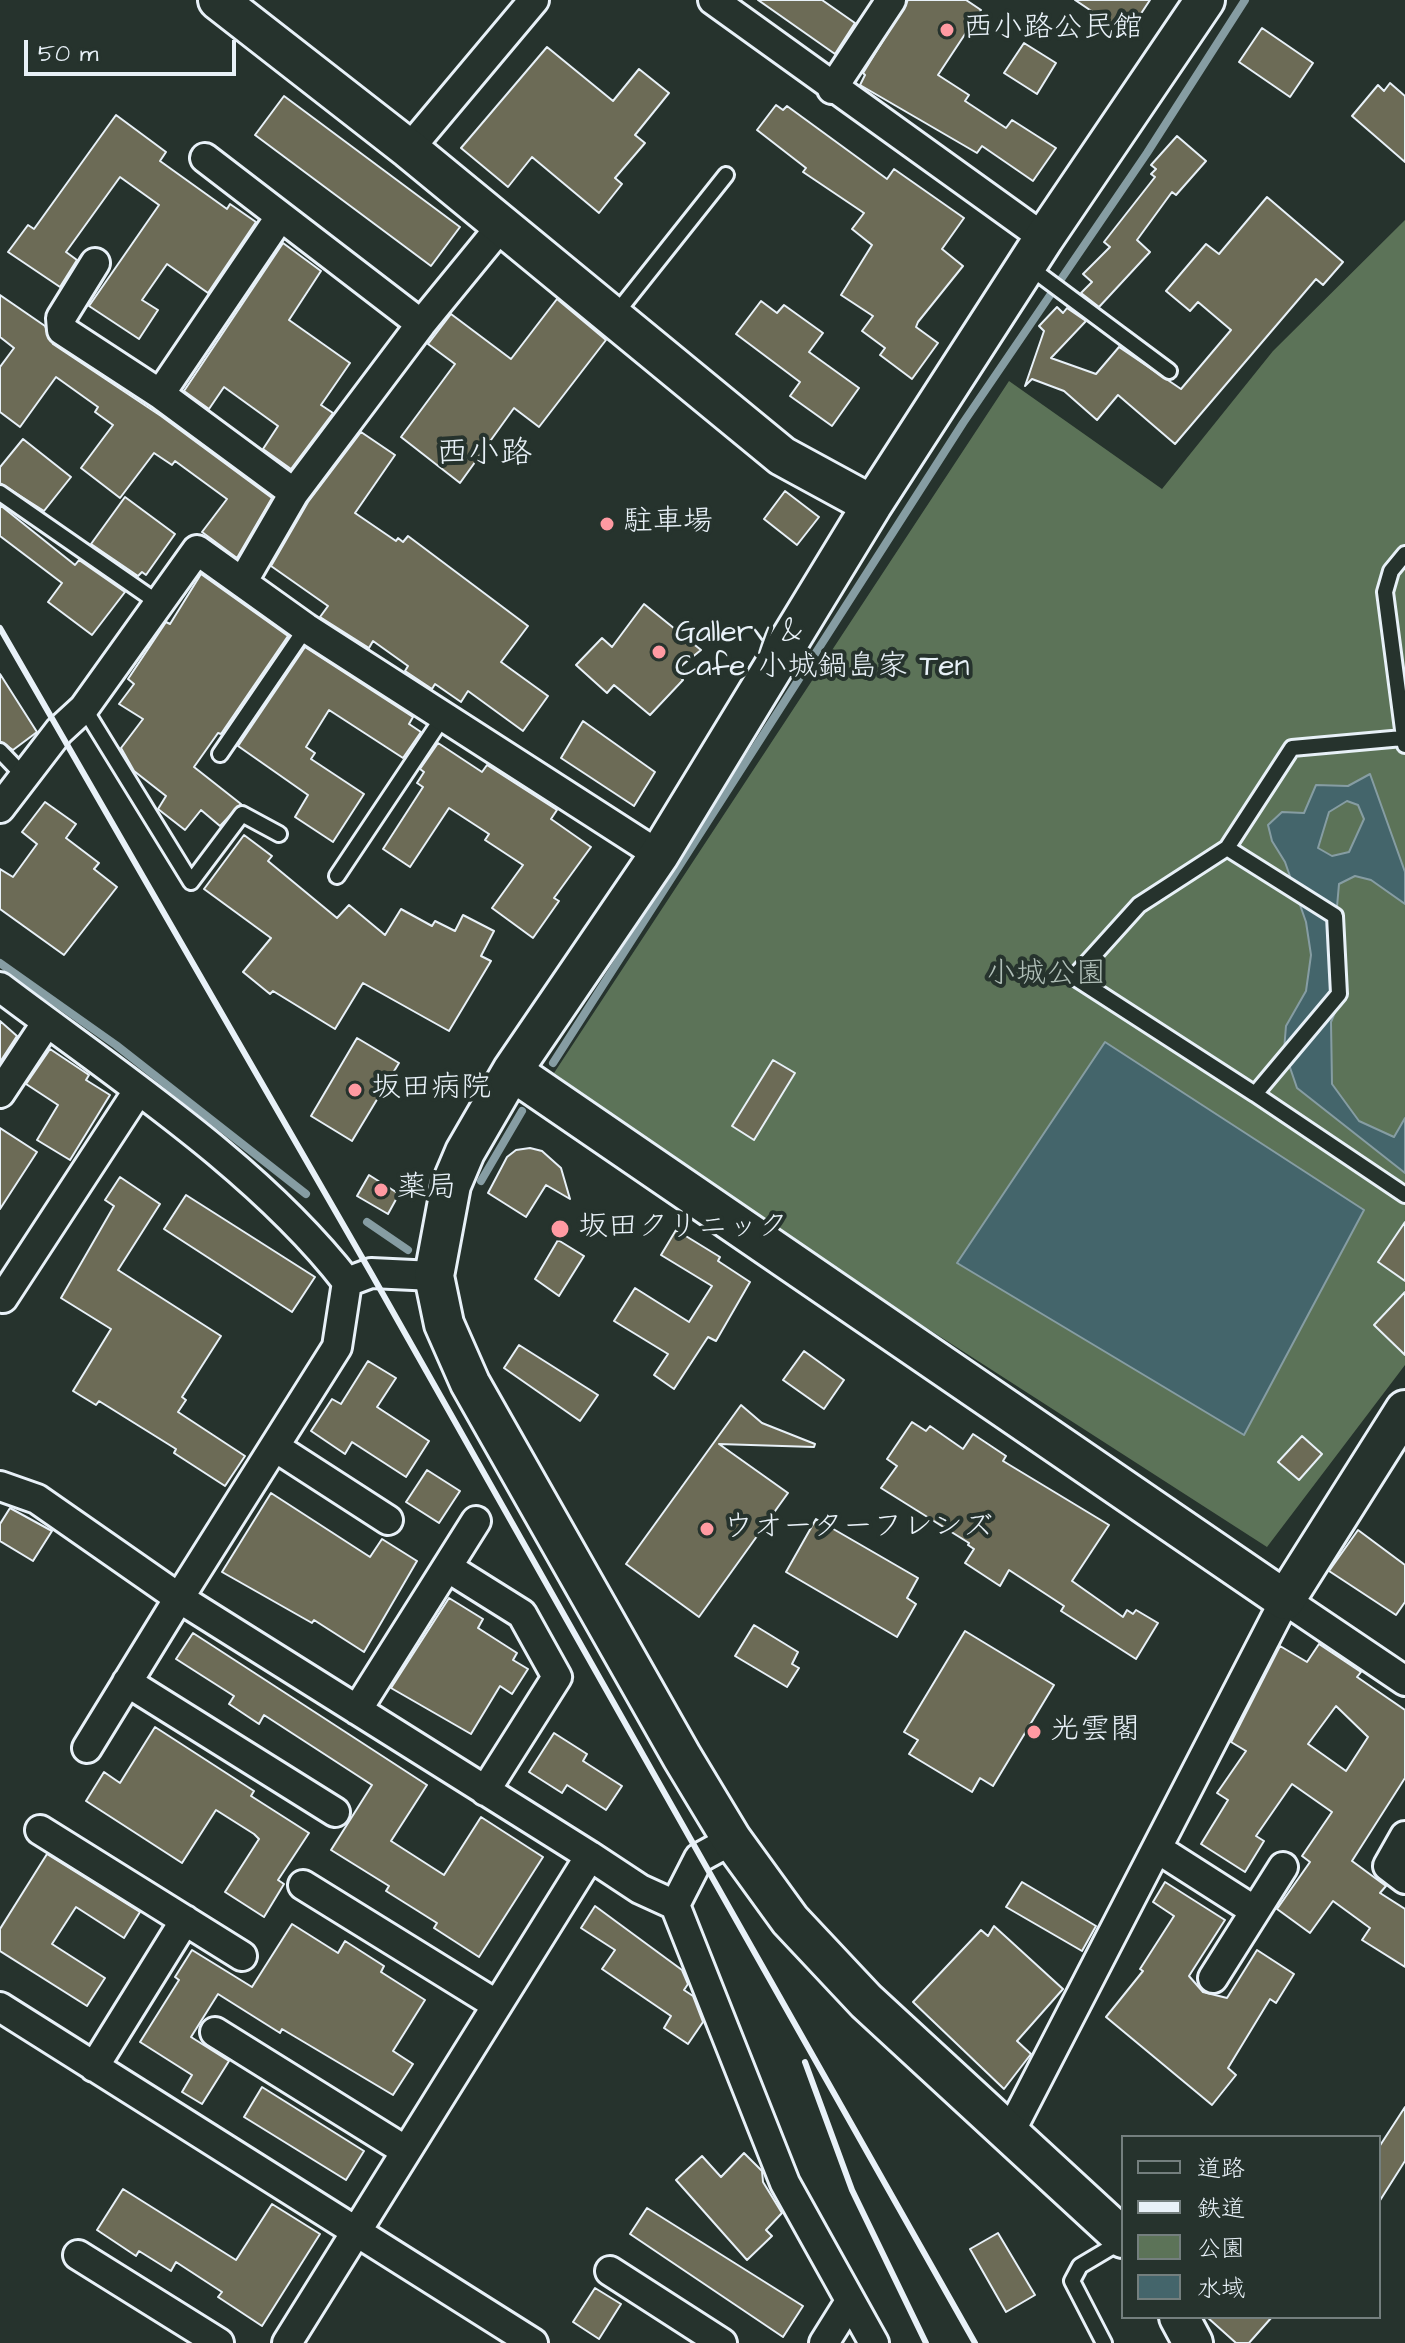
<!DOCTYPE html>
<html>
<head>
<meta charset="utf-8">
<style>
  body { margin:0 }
  #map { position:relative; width:1405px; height:2343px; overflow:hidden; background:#26332d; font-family:"Architects Daughter","Klee One",sans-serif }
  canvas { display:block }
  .legend { position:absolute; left:1121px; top:2135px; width:260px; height:184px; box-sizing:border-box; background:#26332d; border:2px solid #747f7e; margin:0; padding:10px 14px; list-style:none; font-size:24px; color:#e8f1f8 }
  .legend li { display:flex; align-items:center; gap:16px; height:40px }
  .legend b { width:40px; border:2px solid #747f7e }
  .scale { position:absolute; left:24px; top:40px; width:212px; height:36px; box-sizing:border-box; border:4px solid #e8f1f8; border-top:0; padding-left:10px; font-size:24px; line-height:28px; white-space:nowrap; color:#e8f1f8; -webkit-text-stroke:6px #26332d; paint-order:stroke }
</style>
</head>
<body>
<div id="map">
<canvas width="1405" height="2343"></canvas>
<ul class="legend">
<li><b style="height:10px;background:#26332d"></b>道路</li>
<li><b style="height:10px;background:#e8f1f8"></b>鉄道</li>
<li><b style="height:22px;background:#5c7358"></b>公園</li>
<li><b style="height:22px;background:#44656b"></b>水域</li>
</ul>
<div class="scale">50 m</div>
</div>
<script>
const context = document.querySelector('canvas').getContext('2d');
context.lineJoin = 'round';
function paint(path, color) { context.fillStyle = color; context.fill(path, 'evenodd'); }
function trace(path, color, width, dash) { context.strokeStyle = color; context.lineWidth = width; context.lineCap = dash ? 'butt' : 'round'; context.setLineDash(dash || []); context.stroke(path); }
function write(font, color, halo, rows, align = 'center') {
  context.font = font + ' "Architects Daughter","Klee One",sans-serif'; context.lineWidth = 8; context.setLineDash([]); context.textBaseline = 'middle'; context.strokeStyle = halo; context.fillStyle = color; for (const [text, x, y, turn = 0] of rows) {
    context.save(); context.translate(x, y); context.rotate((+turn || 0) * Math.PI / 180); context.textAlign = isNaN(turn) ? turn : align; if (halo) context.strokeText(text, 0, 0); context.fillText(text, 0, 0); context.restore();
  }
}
paint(new Path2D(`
  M1405 220V1365L1267 1547 776 1231 554 1073 1009 381 1162 489 1273 351Z`), '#5c7358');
const water = new Path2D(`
  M1370 774 1405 872V904L1371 880 1355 876 1339 884 1336 918 1346 985 1331 1022 1332 1084 1359 1121 1394 1137 1405 1118V1173L1297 1088 1284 1050 1286 1026 1306 991 1311 955 1306 922 1285 862 1272 841 1268 825 1282 812 1304 813 1316 785 1348 786ZM1347 801 1358 805 1364 819 1349 852 1332 856 1318 848 1329 812Z
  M1105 1042 1364 1210 1244 1435 957 1263Z`);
paint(water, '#44656b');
trace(water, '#869da3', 2);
trace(new Path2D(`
  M0 963 116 1045 306 1194
  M553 1063 963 423 1147 153 1245 0
  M481 1181 522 1111
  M367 1222 408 1250`), '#869da3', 8);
const building = new Path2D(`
  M758 0H822L855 23 835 54Z
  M908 0H966L981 10 938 75 969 95 965 101 1006 128 1012 120 1056 148 1033 181 982 146 977 153 860 85 865 75 863 73Z
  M1075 0H1150L1127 35Z
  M1262 28 1313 63 1290 97 1239 62Z
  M1024 43 1056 63 1037 94 1004 73Z
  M547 47 613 101 639 69 669 93 635 135 645 143 615 178 622 184 599 213 532 157 508 187 461 148Z
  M1390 83 1405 96V162L1352 116 1378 85 1384 91Z
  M284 96 460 227 431 266 255 135Z
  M776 105 783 110 787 106 887 179 894 169 964 218 942 249 963 266 918 322 916 327 938 343 912 379 880 355 885 348 862 331 873 316 841 295 872 245 852 229 864 213 803 172 806 168 757 130Z
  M116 115 166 152 160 161 227 209 230 204 256 222 208 293 167 264 142 300 158 310 139 339 89 306 159 205 120 177 66 252 77 260 60 287 8 252 28 225 34 229Z
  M1177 136 1206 161 1176 195 1172 192 1137 240 1150 252 1099 307 1081 293 1092 282 1083 274 1110 247 1104 242 1155 177 1151 174 1156 169 1151 165Z
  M1267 197 1343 262 1323 285 1316 279 1175 444 1118 395 1097 420 1064 391 1032 379 1025 386 1044 331 1039 326 1057 307 1063 313 1067 308 1086 321 1051 358 1096 374 1119 347 1181 389 1231 330 1198 302 1190 311 1166 291 1206 244 1219 254Z
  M283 243 321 271 289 320 350 363 321 405 333 413 291 469 263 449 278 426 224 387 209 409 184 391Z
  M0 295 45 326 53 344 161 416 272 498 237 558 202 532 227 499 175 461 172 465 154 453 120 498 81 468 113 425 95 412 98 407 56 377 20 427 0 412V367L14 348 0 337Z
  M557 299 606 340 539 427 514 408 460 483 401 437 455 364 428 344 451 314 511 359Z
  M761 301 777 313 784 305 823 333 809 352 859 388 832 426 790 396 800 382 736 334Z
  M361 432 395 455 355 513 396 541 398 538 403 542 408 536 528 626 501 662 548 696 523 731 468 691 461 702 435 684 432 689 405 671 408 666 373 641 369 648 320 617 328 606 271 566 308 502Z
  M23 439 71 477 44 511 0 483V467Z
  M785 491 819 517 797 545 764 519Z
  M125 497 175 534 146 575 142 572 138 576 91 544Z
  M0 505 75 565 79 560 125 592 92 635 48 602 62 583 0 536Z
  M201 574 288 636 221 734 218 733 194 767 241 804 220 826 201 810 185 830 158 809 166 796 134 771 121 748 143 719 119 704 134 684 128 679 166 622 170 624Z
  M644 604 701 650 675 671 683 680 650 715 614 685 607 693 576 665 602 638 612 647Z
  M305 647 413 717 409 724 421 732 403 758 329 710 306 747 315 753 311 759 364 794 333 842 295 817 308 795 238 746Z
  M0 674 37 732 13 750 0 741Z
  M583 721 655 772 634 806 561 758Z
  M438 743 482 772 487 765 557 810 551 819 591 847 554 898 559 901 533 938 492 908 523 865 485 840 489 834 449 808 410 867 383 849 423 787 417 783 424 772 420 769Z
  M45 802 76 824 66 838 99 863 94 869 117 887 64 955 0 909V869L13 877 37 844 22 832Z
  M244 835 272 856 268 861 337 918 349 905 385 935 401 909 432 926 435 921 455 931 463 915 494 931 481 956 491 961 449 1031 363 983 335 1029 273 991 270 994 243 972 271 938 204 889Z
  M0 1021 17 1036 0 1062Z
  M357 1038 399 1063 352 1141 311 1116Z
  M50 1049 89 1075 86 1080 110 1095 70 1160 37 1140 58 1105 26 1084Z
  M773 1060 795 1073 754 1140 732 1126Z
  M0 1128 37 1152 0 1209Z
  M530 1148 542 1151 561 1168 570 1199 546 1185 526 1217 488 1193 507 1157 516 1150Z
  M369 1175 399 1194 388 1214 357 1196Z
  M120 1177 160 1204 118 1270 221 1336 182 1397 186 1400 178 1412 245 1456 225 1486 174 1453 176 1449 99 1401 96 1405 73 1391 111 1329 61 1298 114 1206 105 1200Z
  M186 1195 315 1277 292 1312 164 1229Z
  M1405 1222V1281L1378 1262Z
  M676 1230 720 1257 718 1261 750 1282 716 1341 708 1337 674 1389 654 1375 668 1354 614 1321 635 1288 689 1322 712 1286 661 1255Z
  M558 1240 584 1256 559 1296 535 1279Z
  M1405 1292V1355L1374 1325Z
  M519 1345 598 1395 580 1421 504 1368Z
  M804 1351 844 1380 824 1409 783 1380Z
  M368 1361 396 1378 377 1407 429 1441 406 1477 352 1442 345 1454 311 1431 332 1399 341 1404Z
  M741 1405 762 1423 815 1444 814 1447 719 1444 788 1493 699 1617 626 1564Z
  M912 1422 926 1431 930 1426 963 1449 973 1434 1006 1456 1003 1461 1109 1525 1072 1581 1123 1617 1127 1610 1133 1614 1136 1610 1158 1623 1136 1659 1061 1611 1064 1606 1009 1570 1000 1586 965 1563 974 1549 968 1545 969 1543 881 1488 897 1466 887 1459Z
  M1302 1436 1322 1454 1299 1480 1278 1462Z
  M427 1470 460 1491 439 1523 406 1502Z
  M271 1493 370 1557 382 1539 417 1561 364 1652 314 1620 312 1623 222 1572Z
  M10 1508 52 1531 33 1561 0 1541V1524Z
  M816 1519 918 1578 907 1598 916 1604 897 1637 786 1572Z
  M1358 1530 1405 1565V1602L1396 1615 1329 1571Z
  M449 1598 483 1619 478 1628 517 1653 513 1660 528 1669 512 1694 500 1686 471 1734 391 1688Z
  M754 1625 798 1652 792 1664 799 1668 787 1687 735 1656Z
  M965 1631 1054 1685 993 1786 980 1778 972 1792 909 1754 918 1740 904 1732Z
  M193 1633 427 1785 391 1841 444 1875 481 1817 543 1857 479 1957 434 1928 437 1923 386 1891 389 1886 331 1850 372 1785 264 1715 259 1724 229 1704 234 1696 176 1659Z
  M1319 1644 1361 1672 1357 1677 1405 1710V1778L1352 1861 1386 1886 1380 1893 1405 1909V1967L1362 1940 1370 1928 1333 1901 1310 1933 1277 1909 1310 1862 1302 1856 1332 1812 1292 1784 1256 1836 1264 1841 1245 1872 1201 1844 1228 1800 1217 1793 1246 1751 1231 1742 1280 1646 1307 1662ZM1336 1706 1368 1737 1346 1771 1308 1744Z
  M155 1727 254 1791 251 1796 309 1833 278 1880 284 1884 264 1917 225 1892 259 1839 254 1834 216 1810 182 1863 86 1801 104 1772 120 1783Z
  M554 1733 587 1754 583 1761 622 1786 606 1810 567 1785 562 1793 529 1772Z
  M47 1854 140 1912 124 1938 76 1907 52 1944 105 1978 87 2006 0 1951V1929Z
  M1022 1882 1096 1926 1082 1951 1006 1907Z
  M1165 1882 1225 1920 1189 1976 1203 1992 1227 1998 1257 1950 1294 1974 1276 2003 1270 1999 1228 2068 1236 2075 1212 2105 1106 2017 1143 1971 1140 1969 1174 1916 1153 1902Z
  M595 1906 682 1970 688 1984 684 1990 693 1996 703 2022 688 2044 664 2028 671 2016 602 1969 615 1950 581 1928Z
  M292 1924 338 1953 345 1941 384 1966 381 1972 425 2000 393 2051 413 2064 393 2095 282 2029 280 2033 218 1994 191 2037 229 2061 202 2104 182 2092 192 2075 140 2042 179 1980 175 1977 192 1950 252 1987Z
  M994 1926 1063 1989 1017 2041 1031 2054 1004 2089 913 2002 981 1930 988 1936Z
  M262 2087 364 2151 346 2180 244 2117Z
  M1405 2107V2161L1379 2202V2147Z
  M744 2153 762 2171 763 2182 782 2213 766 2230 772 2236 747 2260 676 2180 702 2156 721 2177Z
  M123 2189 236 2260 272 2204 320 2234 262 2326 218 2297 222 2292 176 2262 171 2271 139 2251 136 2256 97 2230Z
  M647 2208 803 2306 783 2337 630 2234Z
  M998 2233 1035 2295 1006 2312 970 2249Z
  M595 2288 621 2304 599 2339 573 2322Z
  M1207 2317H1272L1249 2343H1236Z`);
paint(building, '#6c6b56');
trace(building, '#e8f1f8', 2);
const lane = new Path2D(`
  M1028 266 1169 371
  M614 316 726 175
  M0 493 157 602
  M1405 554 1391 571 1385 592 1405 745
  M84 708 191 882 242 814 279 834
  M1403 738 1292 748 1227 848 1335 916 1339 994 1255 1094 1405 1195
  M0 751 24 776
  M220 754 306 628
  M1227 848 1139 905 1074 977 1255 1094
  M337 876 443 717
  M1104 2343 1072 2281 1080 2266 1122 2241`);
const street = new Path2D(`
  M713 0 1044 238
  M832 89 891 0
  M409 149 534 0
  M205 158 421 324
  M95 263 61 318 62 330 160 394 294 493
  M160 394 280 217
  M243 581 294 493 421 324 502 225
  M0 808 59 731 84 708 197 550 306 628 659 855
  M0 987C115 1074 259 1168 347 1282L371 1273 434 1276
  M0 1093 47 1022
  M347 1282 337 1347 179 1598 590 1856
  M0 1295 3 1298 138 1091
  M275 1447 388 1520
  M0 1486 37 1499 179 1598 87 1748
  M447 1567 522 1614 557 1677 485 1791
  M127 1682 335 1812
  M357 1710 476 1521
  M40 1830 242 1956
  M1405 1836 1388 1866 1405 1879
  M1158 1849 1255 1911
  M303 1885 497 2005
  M675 1905 699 1858 732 1840
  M1213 1978 1283 1867
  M0 2007 533 2343
  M215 2032 406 2151
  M94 2067 185 1920
  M1010 2132 1285 1600 1405 1681
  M78 2255 219 2343
  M610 2271 722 2343
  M287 2343 590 1856 640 1889 675 1905 785 2183 874 2343
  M824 2343 849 2303`);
const secondary = new Path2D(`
  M218 0 409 149 782 456 872 505
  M512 1071 1285 1600 1405 1410
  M1123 2238 866 2001 790 1920 732 1840 682 1757 470 1383 444 1324 434 1276 451 1185 465 1152 512 1071 659 855 872 505 1044 238 1205 0
  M1179 2317 1193 2343`);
trace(lane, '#e8f1f8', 20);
trace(street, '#e8f1f8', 34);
trace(secondary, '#e8f1f8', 44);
trace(lane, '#26332d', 14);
trace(street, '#26332d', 28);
trace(secondary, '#26332d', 38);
trace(new Path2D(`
  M0 628 371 1273 975 2343
  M805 2062 852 2190 926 2343`), '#e8f1f8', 6);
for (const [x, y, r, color] of [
  [947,30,8,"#ff9aa2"],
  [607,524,8,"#ff9aa2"],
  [659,652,8,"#ff9aa2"],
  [355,1090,8,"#ff9aa2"],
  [381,1190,8,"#ff9aa2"],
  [560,1229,10,"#ff9aa2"],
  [707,1529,8,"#ff9aa2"],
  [1034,1732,8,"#ff9aa2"]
]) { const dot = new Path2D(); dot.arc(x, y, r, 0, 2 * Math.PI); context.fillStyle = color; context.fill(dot); trace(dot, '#26332d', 3); }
write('30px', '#e8f1f8', '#26332d', [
  ["西小路公民館",963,30],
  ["駐車場",623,524],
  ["Gallery &",675,635],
  ["Cafe 小城鍋島家 Ten",675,669],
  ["坂田病院",371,1090],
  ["薬局",397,1190],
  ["坂田クリニック",578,1229],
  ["ウオーターフレンズ",723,1529],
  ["光雲閣",1050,1732]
], 'left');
write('30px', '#b0bfb8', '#26332d', [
  ["小城公園",1046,976]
]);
write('32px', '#e8f1f8', '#26332d', [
  ["西小路",484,455]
]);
</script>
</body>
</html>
